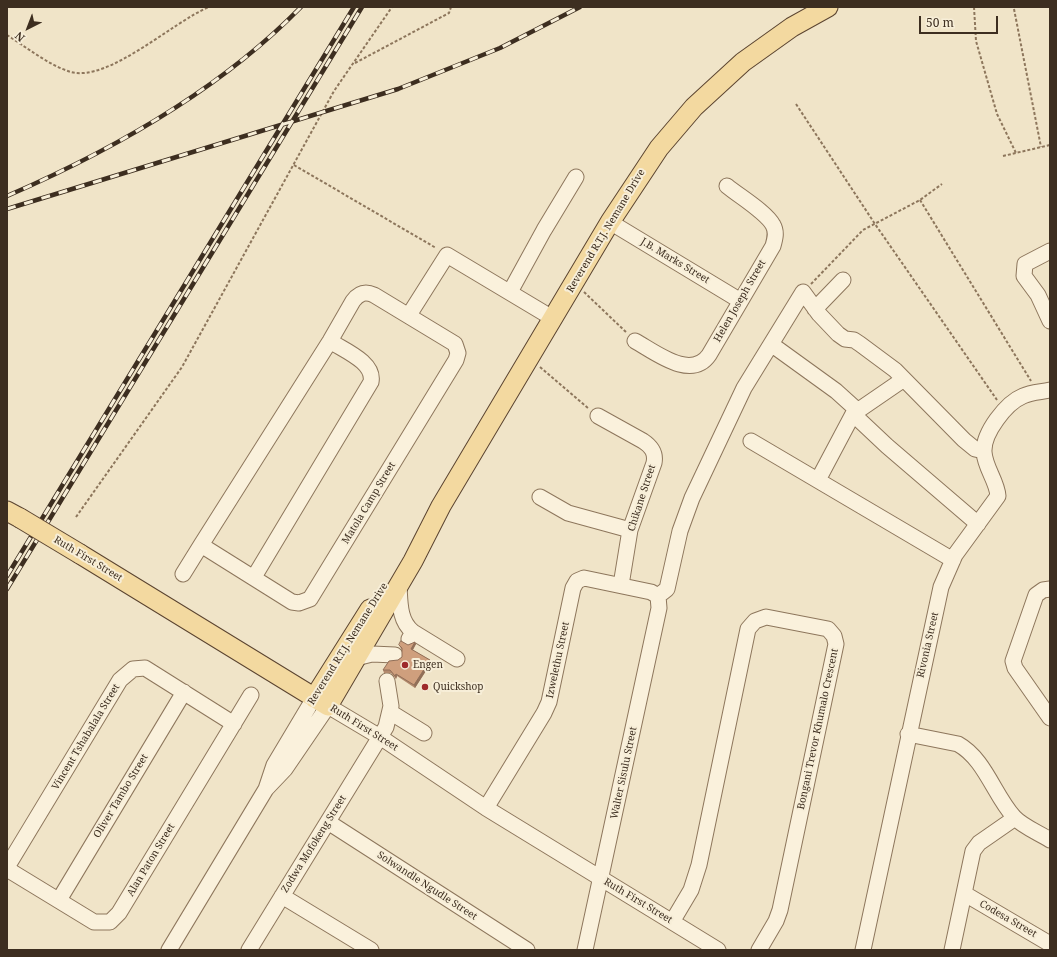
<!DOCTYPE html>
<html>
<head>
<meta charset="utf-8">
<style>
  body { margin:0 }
  #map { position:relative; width:1057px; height:957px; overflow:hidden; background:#f0e4c8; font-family:"Noto Serif",serif }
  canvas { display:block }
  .frame { position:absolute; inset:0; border:8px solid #3d2e20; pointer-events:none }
  .north { position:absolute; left:8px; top:8px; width:40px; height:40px; -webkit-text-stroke:3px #f7eed8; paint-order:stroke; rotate:222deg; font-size:11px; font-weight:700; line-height:16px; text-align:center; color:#3d2e20 }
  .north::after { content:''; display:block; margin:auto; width:14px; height:18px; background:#3d2e20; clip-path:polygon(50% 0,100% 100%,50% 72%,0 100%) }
  .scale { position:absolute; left:919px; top:16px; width:79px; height:18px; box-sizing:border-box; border:2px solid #3d2e20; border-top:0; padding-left:5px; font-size:12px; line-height:14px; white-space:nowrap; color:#3d2e20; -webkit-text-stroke:3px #f7eed8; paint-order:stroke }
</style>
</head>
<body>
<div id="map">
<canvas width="1057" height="957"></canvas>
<div class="frame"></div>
<div class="north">N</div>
<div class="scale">50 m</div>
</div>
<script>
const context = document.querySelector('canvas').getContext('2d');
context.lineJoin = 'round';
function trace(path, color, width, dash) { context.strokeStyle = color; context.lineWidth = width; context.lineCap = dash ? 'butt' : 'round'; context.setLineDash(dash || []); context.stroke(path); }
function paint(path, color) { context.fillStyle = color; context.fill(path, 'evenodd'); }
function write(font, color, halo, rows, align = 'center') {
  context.font = font + ' "Noto Serif",serif'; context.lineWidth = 4; context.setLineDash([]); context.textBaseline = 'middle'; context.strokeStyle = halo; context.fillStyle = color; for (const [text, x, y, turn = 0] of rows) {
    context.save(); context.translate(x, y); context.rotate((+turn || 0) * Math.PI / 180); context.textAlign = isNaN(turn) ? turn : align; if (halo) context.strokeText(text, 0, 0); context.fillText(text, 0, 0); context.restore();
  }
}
const minor = new Path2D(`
  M610 222 739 300
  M1050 251 1025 264 1024 276 1038 295 1050 321
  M510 292 544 230 576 177
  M815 309 843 280
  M409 315 447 255 554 319
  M635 341C655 352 691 381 709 355L773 246C775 239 777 232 773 225 766 212 739 196 727 186
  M771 344 836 391 857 410
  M853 414 887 446 978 524
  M598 416 643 441C652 447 656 453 654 463L630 530 621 585
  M751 441 953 560
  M818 480 853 414 904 379
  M540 497 568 513 630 530
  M183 574 201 545 330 341 353 301C359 293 365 291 374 295L455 344 458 353 456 360 310 599 299 603 292 602 201 545
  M254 577 371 382C375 362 343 350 330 341
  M399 585C400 602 399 621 413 632L409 639
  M1050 589 1043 590 1036 595 1013 661 1015 668 1050 718
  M658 596 667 589 680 531 692 498 744 388 803 292 819 314 838 334 845 339 854 340 860 344 895 370 964 440 975 449 984 451
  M413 632 457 659
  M356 658 372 654 395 655
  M390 712 424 733
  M908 734 958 744C985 759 994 795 1014 817 1022 826 1039 833 1050 840
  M266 789 285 769 328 706 380 737 486 808 718 950
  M486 808 544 713 549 702 573 588 577 581 584 578 651 592 658 596
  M328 822 527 950
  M7 867 120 680 133 669 145 668 234 724
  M7 869 94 922H110L119 913 251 695
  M965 894 1050 944
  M282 896 371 950
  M59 900 184 692
  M672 922 691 890 699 865 748 629 755 621 766 617 828 629 834 636 836 644 780 910 776 921 759 950
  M169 950 266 789 274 765 314 698
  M249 950 386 727 391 706 387 681
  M585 950 659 608 658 596
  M863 950 941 587 955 555 998 496C997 481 985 468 984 452 983 433 1006 403 1023 396 1031 392 1041 392 1050 390
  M952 950 973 851 979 843 1015 818`);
const major = new Path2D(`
  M7 511 20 518
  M80 554 328 706 413 561 441 506 610 222 659 148 694 107 743 62 792 27 828 7
  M314 698 370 609`);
trace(minor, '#8d765c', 17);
trace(major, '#5b4430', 21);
trace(new Path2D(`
  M974 7 976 41 997 114 1016 153
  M1014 9 1041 147
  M7 35C26 47 50 66 71 72 109 82 171 23 209 7
  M355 63 449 13 451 7
  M796 104 875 224 997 400
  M1003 156 1050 145
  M294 165 436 248
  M920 200 1031 381
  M811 284 863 230 920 200 942 184
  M584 292 627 333
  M540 367 588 408
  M76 517 182 367 334 91 392 7`), '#8d765c', 2, [3, 2]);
trace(minor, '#faf1dc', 15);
trace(major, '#f3d9a0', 19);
const rail = new Path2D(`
  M7 196C111 151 221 89 301 7
  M7 209 398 89 500 48 580 7
  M7 576 354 7
  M7 589 362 7`);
trace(rail, '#3d2e20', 4.5);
trace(rail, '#f7eed8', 3, [9]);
const majorBridge = new Path2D(`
  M20 518 80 554`);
trace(majorBridge, '#5b4430', 21, []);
trace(majorBridge, '#f3d9a0', 19);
paint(new Path2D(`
  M415 642 416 644 413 650 430 660 431 663 415 688 397 676 396 679 391 673H384L383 670 398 660 402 657V650L400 647 399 645H408Z`), '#b2896c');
paint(new Path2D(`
  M415 642 416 644 412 651 411 649Z
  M430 660 431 663 415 688 414 685Z
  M396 674 397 676 396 679 395 676Z`), '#916f58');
const building = new Path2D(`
  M401 641 408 645 415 642 411 649 430 660 414 685 396 674 395 676 390 670H383L389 661 398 660 402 657V648L399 645Z`);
paint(building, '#cf9f7d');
trace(building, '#916f58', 1);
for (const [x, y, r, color] of [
  [405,665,4,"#9e2a2b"],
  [425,687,4,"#9e2a2b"]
]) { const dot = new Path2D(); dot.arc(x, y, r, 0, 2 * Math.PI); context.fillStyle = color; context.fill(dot); trace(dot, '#f7eed8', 1.5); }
write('10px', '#3d2e20', '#f7eed8', [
  ["Reverend R.T.J. Nemane Drive",606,231,-59],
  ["J.B. Marks Street",675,261,31],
  ["Helen Joseph Street",740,301,-60],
  ["Chikane Street",642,498,-72],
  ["Matola Camp Street",369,503,-59],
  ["Ruth First Street",88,559,31],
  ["Reverend R.T.J. Nemane Drive",348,644,-58],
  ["Rivonia Street",928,645,-77],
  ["Izwelethu Street",558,660,-78],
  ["Ruth First Street",364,728,32],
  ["Bongani Trevor Khumalo Crescent",818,729,-78],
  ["Vincent Tshabalala Street",86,737,-59],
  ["Walter Sisulu Street",624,773,-78],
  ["Oliver Tambo Street",121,796,-59],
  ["Zodwa Mofokeng Street",314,844,-58],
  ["Alan Paton Street",151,860,-59],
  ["Solwandle Ngudle Street",427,886,33],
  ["Ruth First Street",638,901,31],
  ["Codesa Street",1008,919,30]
]);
write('10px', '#3d2e20', '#f7eed8', [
  ["Engen",413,665],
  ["Quickshop",433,687]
], 'left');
</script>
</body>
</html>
